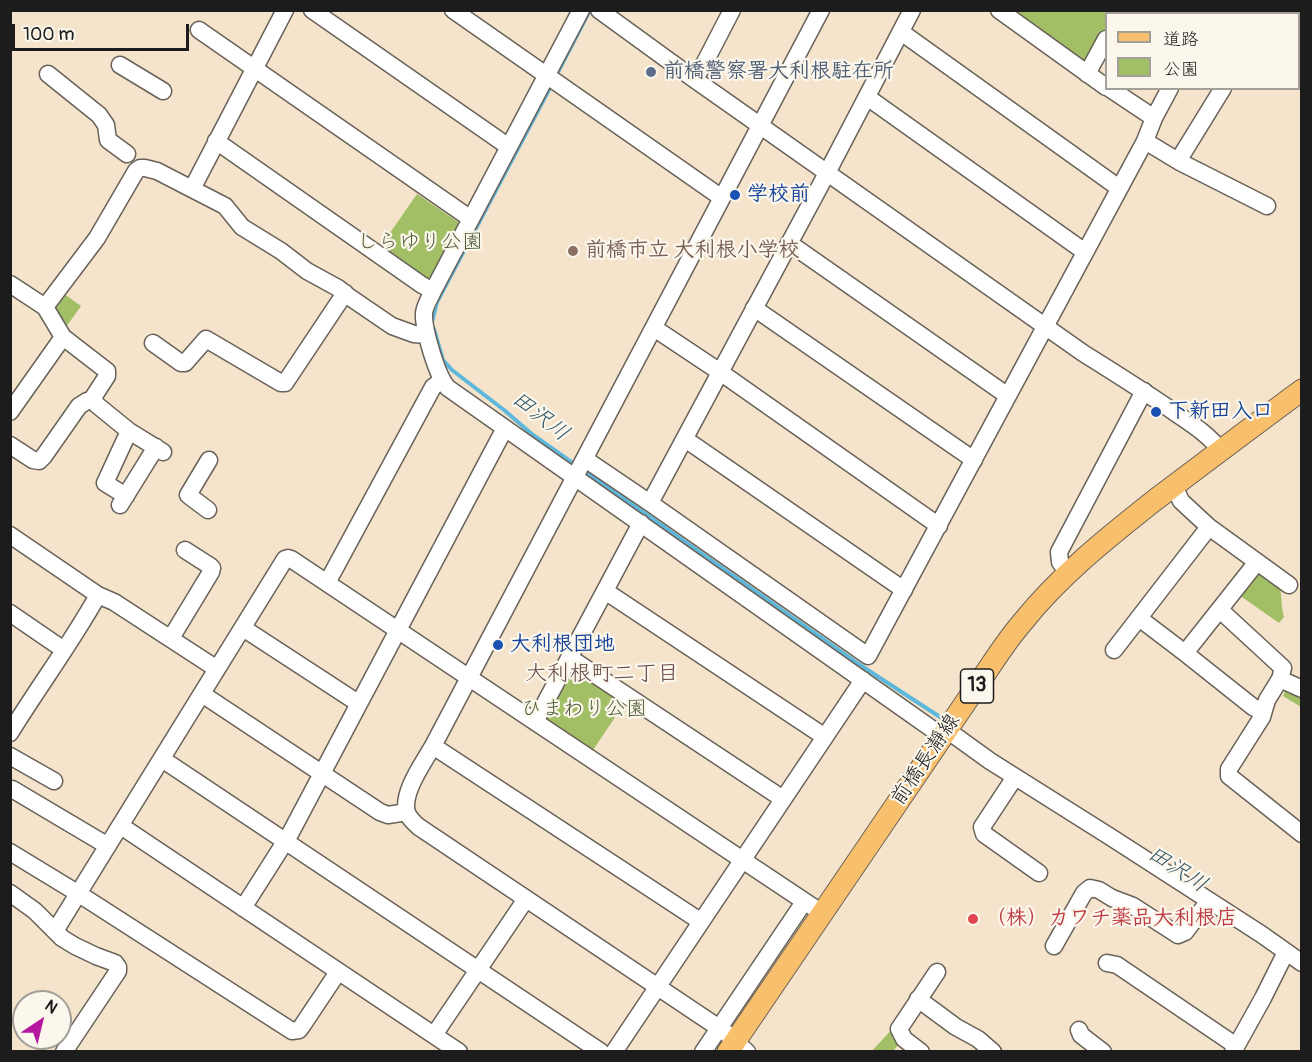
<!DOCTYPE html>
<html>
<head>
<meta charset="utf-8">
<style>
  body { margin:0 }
  #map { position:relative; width:1312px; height:1062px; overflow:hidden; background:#f6e3cb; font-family:Pangolin,"Klee One",sans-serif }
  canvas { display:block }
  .frame { position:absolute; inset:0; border:12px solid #1c1c1c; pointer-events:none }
  .legend { position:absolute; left:1105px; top:12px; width:195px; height:78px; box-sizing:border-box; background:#fbf7ec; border:2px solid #a29f99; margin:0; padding:8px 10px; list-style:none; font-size:18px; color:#1c1c1c }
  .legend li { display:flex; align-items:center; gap:12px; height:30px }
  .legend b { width:30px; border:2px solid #a29f99 }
  .north { position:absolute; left:12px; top:990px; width:60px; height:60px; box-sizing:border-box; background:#fbf7ec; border:2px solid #a29f99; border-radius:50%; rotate:35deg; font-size:16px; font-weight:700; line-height:24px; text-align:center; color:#1c1c1c }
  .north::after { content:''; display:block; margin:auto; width:21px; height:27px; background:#b5179e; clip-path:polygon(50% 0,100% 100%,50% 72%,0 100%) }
  .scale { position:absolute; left:12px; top:24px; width:177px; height:27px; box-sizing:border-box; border:3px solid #1c1c1c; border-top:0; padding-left:8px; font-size:18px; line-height:21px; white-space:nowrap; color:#1c1c1c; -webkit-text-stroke:4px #fbf7ec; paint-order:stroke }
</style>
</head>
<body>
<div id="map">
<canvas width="1312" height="1062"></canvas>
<div class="frame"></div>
<ul class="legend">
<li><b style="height:8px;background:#f8bf6c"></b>道路</li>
<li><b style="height:16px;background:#a2bf66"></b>公園</li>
</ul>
<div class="north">N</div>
<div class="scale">100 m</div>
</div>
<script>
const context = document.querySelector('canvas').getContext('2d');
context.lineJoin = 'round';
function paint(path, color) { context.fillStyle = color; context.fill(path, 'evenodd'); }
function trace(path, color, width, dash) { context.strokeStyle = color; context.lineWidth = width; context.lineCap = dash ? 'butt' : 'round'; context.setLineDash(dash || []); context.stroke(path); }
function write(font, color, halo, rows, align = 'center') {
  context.font = font + ' Pangolin,"Klee One",sans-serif'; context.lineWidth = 4.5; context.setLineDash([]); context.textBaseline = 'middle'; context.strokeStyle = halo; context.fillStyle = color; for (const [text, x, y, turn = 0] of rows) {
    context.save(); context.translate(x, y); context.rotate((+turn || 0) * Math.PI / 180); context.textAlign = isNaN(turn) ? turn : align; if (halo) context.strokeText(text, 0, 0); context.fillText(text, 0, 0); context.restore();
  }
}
paint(new Path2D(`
  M1008 11H1117L1115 13 1106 14V30L1087 66Z
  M417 194 458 222 460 231 433 284 376 253Z
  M63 293 81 306 66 327 54 311 55 303Z
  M1259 572 1280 587C1282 598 1281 607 1284 617L1279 623 1239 595Z
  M577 668 626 701 591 753 548 723 546 715 571 669Z
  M1286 689 1301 697V707L1283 696Z
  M893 1028 892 1038 900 1043 893 1051 871 1052Z`), '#a2bf66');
trace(new Path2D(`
  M556 76 590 10
  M432 322 437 302 551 86
  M434 329 443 360 452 370 504 410 533 435 577 466
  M583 470 857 663 940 717`), '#5db8db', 4);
const minor = new Path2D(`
  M312 10 509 147
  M453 10 722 198
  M581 10 433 291C430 298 425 305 424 313 423 328 437 377 448 388L942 736
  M599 10 694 79 1083 353C1115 373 1147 393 1177 414 1193 425 1209 435 1220 450
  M999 10 1106 87
  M1120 14 1122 10
  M1209 14 1210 10
  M199 30 471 219
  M901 32 1119 188
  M120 65 163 91
  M48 74 99 115 106 125 108 140 127 154
  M1087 74 1106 39
  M694 79 703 66 732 10
  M1109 88 1154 118
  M867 97 1085 252
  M216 141 422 285 433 291
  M1145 141 1178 161 1267 206
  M1178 161 1223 88
  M192 189 285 10
  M789 243 1008 396
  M10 284 45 307 97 238 136 171 140 168H145L157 171 225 206 242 227 281 251 307 271 338 288 348 296 392 326 414 334 427 335
  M45 307 63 337 107 371V376L94 396 93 399 97 405 129 431 163 452
  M754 308 974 460
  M654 328 720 372 939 526
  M153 343 181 363H185L206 339 281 383H285L345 293
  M10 412 63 337
  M685 439 904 590
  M10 445 33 460 39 461 44 456 79 406 87 401 94 400
  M585 459 650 503 868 656 1145 141 1154 118 1170 88
  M1174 486 1181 501 1209 527 1289 585
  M126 496 105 483 129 431
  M650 503 827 173 912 10
  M120 505 156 447
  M208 510 188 495 209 460
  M10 535 98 595 114 602 217 669
  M1068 573 1060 562 1059 552 1144 391
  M327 583 433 387 442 380
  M605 591 825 737
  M1220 610 1283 668 1280 679 1267 700 1262 717 1229 769V776L1302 834
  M10 613 64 650
  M1139 618 1185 653 1253 707 1263 712
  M243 628 358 703
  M171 638 211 572 212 568 210 566 185 550
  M1114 650 1209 527
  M1185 653 1257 562
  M570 658 783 799
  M1280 679 1302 689
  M202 694 380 812 388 815 407 812
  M535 722 641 523
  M947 730 990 761 1109 836 1261 934 1302 963
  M10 733C39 686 72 642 98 595
  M433 746 700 921
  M10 756 54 781
  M162 759 601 1052
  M1015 777 982 827 984 834 1039 873
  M12 789 108 846
  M121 826 459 1052
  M10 852 79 894 292 1031 299 1030 302 1026 338 972
  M10 893 35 911 62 938 75 946 96 956 115 963 118 967V971L64 1052
  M243 908 290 834 505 428
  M55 931 285 559 288 558 291 559 822 913
  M1054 946 1084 893 1090 888 1099 890 1112 898 1133 906 1178 935 1185 932 1209 901
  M1107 963 1117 965 1232 1043 1237 1045
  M918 999 956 1027 978 1039 993 1052
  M1079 1030 1081 1035 1103 1052
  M434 1035 526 899
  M614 1052C697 928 780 804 863 680
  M703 1052 804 902
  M747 1052 725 1032 419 827C414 823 410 819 407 813 401 793 424 762 433 746L821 10
  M921 1052 904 1039 899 1029 937 972
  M1233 1052 1263 998 1286 952`);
const major = new Path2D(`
  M728 1052 989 668C999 653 1009 638 1021 624 1059 576 1107 538 1155 500 1204 463 1253 426 1302 390`);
trace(minor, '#686259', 19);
trace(major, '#686259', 23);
trace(minor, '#fff', 16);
trace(major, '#f8bf6c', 21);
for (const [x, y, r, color] of [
  [651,72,6,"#5c6f8a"],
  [735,195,6,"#1a4fb4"],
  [573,251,6,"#8d6e63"],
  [1156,412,6,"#1a4fb4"],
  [498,645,6,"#1a4fb4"],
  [973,919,6,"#e0444e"]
]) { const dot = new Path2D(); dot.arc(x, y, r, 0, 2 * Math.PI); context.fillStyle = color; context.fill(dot); trace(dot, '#fbf7ec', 2); }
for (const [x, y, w] of [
  [977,686,33]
]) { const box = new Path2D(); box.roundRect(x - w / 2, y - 17, w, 34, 4.5); context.fillStyle = '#fbf7ec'; context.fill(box); trace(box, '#1c1c1c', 1.5); }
write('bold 20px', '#1c1c1c', null, [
  ["13",977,686]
]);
write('bold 21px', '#4e5e75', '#fbf7ec', [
  ["前橋警察署大利根駐在所",663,72]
], 'left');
write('bold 21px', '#164399', '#fbf7ec', [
  ["学校前",747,195],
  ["下新田入口",1168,412],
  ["大利根団地",510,645]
], 'left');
write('21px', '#525d3a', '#fbf7ec', [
  ["しらゆり公園",420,243],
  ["ひまわり公園",584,710]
]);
write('bold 21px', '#785e54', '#fbf7ec', [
  ["前橋市立 大利根小学校",585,251]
], 'left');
write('21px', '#1c1c1c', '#fbf7ec', [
  ["前橋長瀞線",926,760,-56]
]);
write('bold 21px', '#be3a42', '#fbf7ec', [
  ["（株）カワチ薬品大利根店",985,919]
], 'left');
write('italic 22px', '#365a68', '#fbf7ec', [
  ["田沢川",540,417,38],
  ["田沢川",1177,870,33]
]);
write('22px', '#634645', '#fbf7ec', [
  ["大利根町二丁目",602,674]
]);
</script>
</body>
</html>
